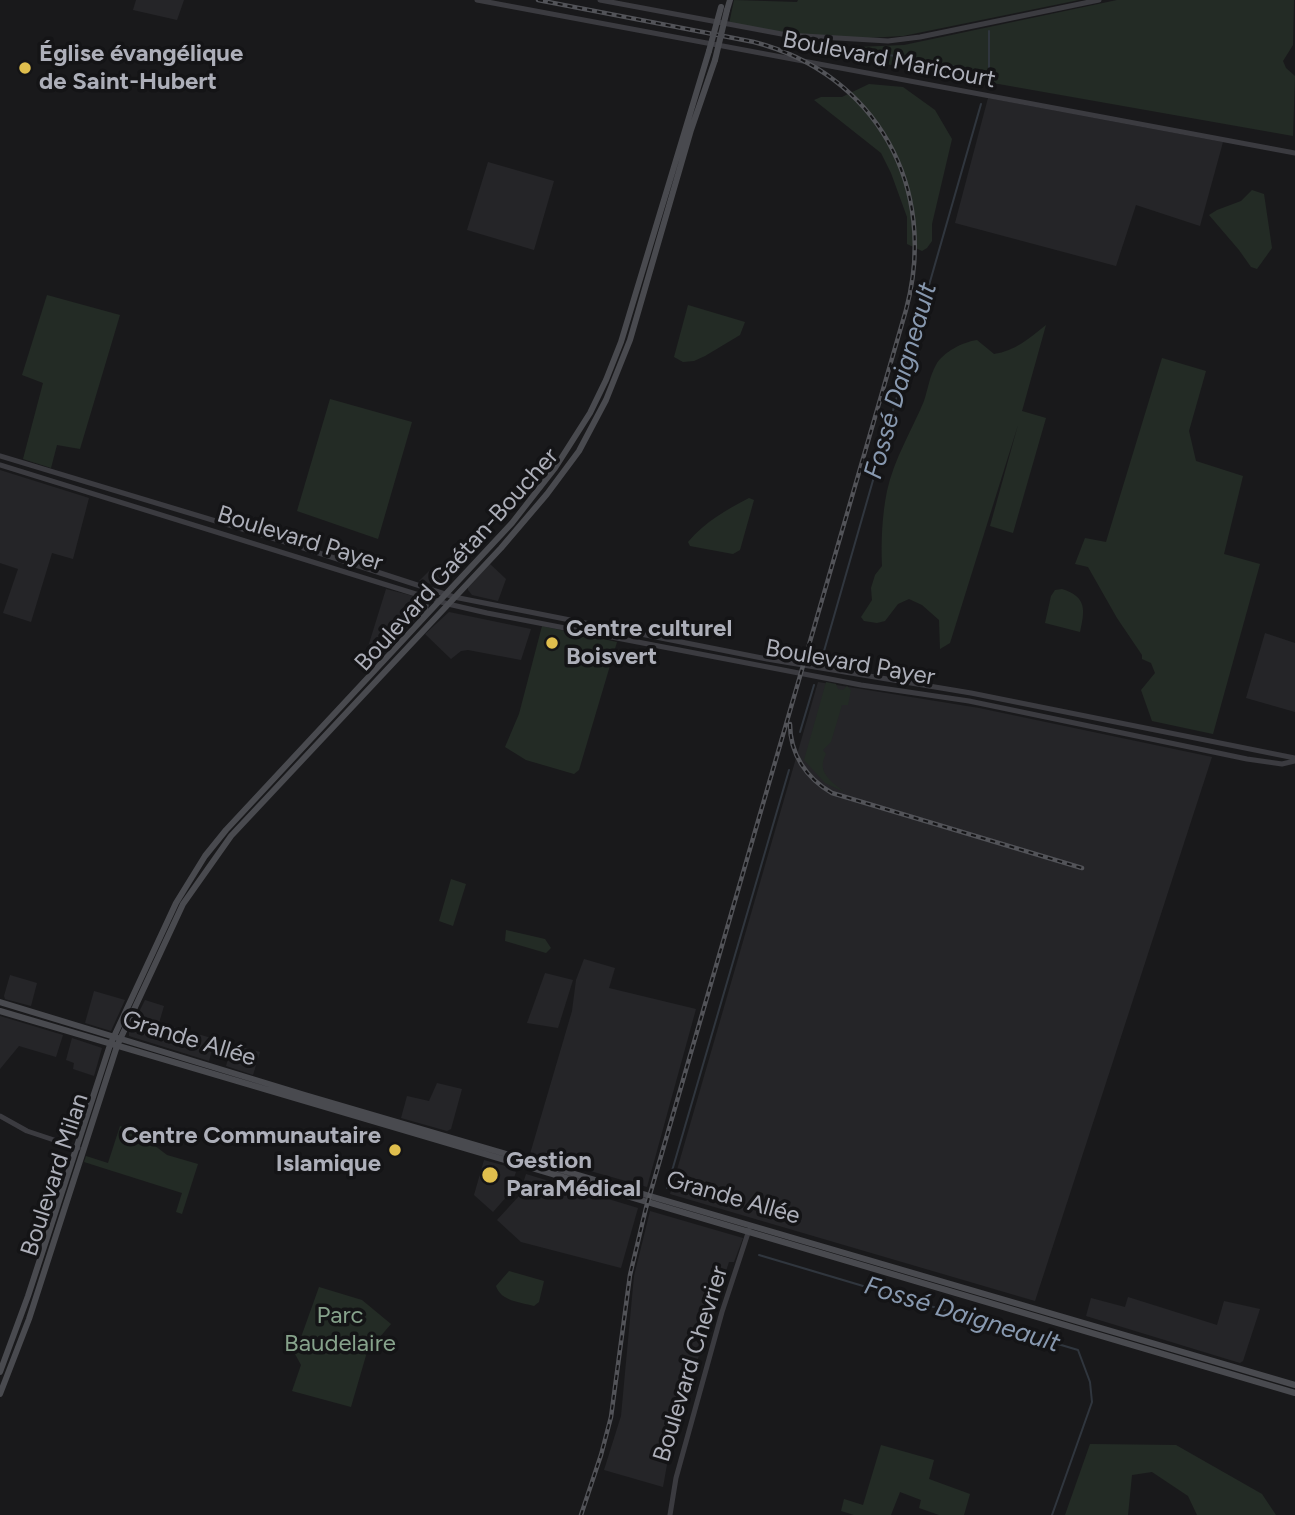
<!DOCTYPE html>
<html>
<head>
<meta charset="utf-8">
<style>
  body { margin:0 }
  canvas { display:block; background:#19191b }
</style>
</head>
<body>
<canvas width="1295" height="1515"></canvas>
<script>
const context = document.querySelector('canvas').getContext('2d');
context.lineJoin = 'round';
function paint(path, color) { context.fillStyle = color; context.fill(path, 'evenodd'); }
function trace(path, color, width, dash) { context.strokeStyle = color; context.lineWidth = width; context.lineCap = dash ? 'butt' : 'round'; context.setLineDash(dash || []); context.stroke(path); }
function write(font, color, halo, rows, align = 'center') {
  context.font = font + ' Figtree,sans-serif'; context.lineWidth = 7; context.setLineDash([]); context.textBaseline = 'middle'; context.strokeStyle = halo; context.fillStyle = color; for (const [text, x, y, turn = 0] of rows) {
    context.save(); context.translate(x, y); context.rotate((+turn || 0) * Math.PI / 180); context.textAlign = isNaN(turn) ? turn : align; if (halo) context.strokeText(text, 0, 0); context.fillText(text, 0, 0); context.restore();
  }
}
paint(new Path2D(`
  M136 0H184L177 20 133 10Z
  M988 98 1223 142 1200 226 1136 205 1116 266 955 223Z
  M488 162 554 181 534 250 467 230Z
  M0 470 89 498 73 559 52 553 31 622 3 613 18 569 0 563Z
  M489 563 506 579 498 601 472 595 468 590V586Z
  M435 565 450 581 443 587 419 581Z
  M386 589 421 598 424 600 425 609 370 668 363 663Z
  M449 612 531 629 521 660 468 650 461 651 451 659 425 634Z
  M1265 633 1295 643V712L1246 698Z
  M818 682 979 708 1212 757 1035 1301 670 1194Z
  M584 959 615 968 609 988 696 1009 647 1187 530 1154 572 1011 576 980Z
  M545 973 573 980 558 1028 527 1023Z
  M10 975 37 983 31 1006 5 999 4 996Z
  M94 991 125 1000 111 1031 85 1023Z
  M145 1000 164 1006 159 1023 215 1039 209 1061 129 1036V1032Z
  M0 1016 63 1035 56 1057 19 1046 0 1069Z
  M72 1038 102 1048 94 1076 73 1069 74 1063 66 1060Z
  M232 1044 260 1052 253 1075 226 1066Z
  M437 1083 462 1089 451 1129 447 1131 401 1118 407 1096 429 1101Z
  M484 1160 513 1168 516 1172 508 1195 493 1212 474 1195Z
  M526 1174 638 1208 621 1268 521 1242 497 1220 519 1196Z
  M650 1211 743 1238 734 1262H729L708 1325 668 1459 663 1487 604 1470 621 1416 634 1276Z
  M1128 1297 1217 1325 1224 1301 1260 1309 1243 1361 1240 1363 1086 1316 1091 1298 1125 1307Z`), '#252528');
paint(new Path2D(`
  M734 0 797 2 798 0H1079L903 36 867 38 788 34 729 24Z
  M1117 0H1294L1293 45 1283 61 1286 68 1295 76 1293 136 857 59V47L904 45Z
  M869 84 903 87 935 110 952 139 932 224V241L927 248 922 251 907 244V217L891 173 881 153 814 100 821 97H842Z
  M1252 190 1264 194 1272 248 1257 269 1251 267 1239 250 1209 215 1217 210 1241 201Z
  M47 295 120 315 80 449 57 445 51 468 23 459 43 383 22 375Z
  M688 305 745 322 740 335 705 356 694 361 683 362 674 357Z
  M1046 325 1022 411 1046 418 1013 533 990 526 1018 425 950 643 940 649 939 620 922 605 909 599 898 604 885 621 877 623 864 621 861 617 872 600 871 588 875 575 882 566C881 541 882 516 887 491 894 459 912 430 924 401 928 389 930 375 936 365 943 352 963 342 977 340L994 354C1015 351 1030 338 1046 325Z
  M1162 358 1206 371 1189 431 1196 461 1243 476 1224 554 1260 564 1213 734 1152 721 1141 690 1155 673 1151 663 1142 659V655L1117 618 1088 567 1075 564 1085 538 1106 542Z
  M330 399 412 422 378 539 297 511Z
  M749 498 754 500 740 550 733 554 690 546 688 542C706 521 726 510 749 498Z
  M1062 589C1087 597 1085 610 1080 632L1045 623 1051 596 1055 590Z
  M542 626 617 642 579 770 574 774 526 760 505 747 519 714Z
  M826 682 836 684 838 689 843 690 847 686 851 690 848 705H842L831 742 823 750 826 754C816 772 831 781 844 792L825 783 804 760Z
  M451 879 466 884 453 926 439 921Z
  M506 930 545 939 551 948 546 953 505 941Z
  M120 1126 147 1135 146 1139 167 1155 198 1164 182 1214 176 1212 182 1193 84 1162 86 1156 108 1163Z
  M509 1271 544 1281 539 1302 534 1306C519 1302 501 1301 496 1286Z
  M319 1287 362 1300 391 1324 367 1352 351 1407 292 1391 301 1365 295 1354Z
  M1090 1444 1176 1445 1262 1494 1276 1515H1197L1188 1496 1152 1472 1132 1475 1128 1515H1065Z
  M881 1445 934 1460 929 1479 970 1494 964 1515H939L919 1508 921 1500 900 1492 891 1515H854L841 1511 844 1499 863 1505Z`), '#232b25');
trace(new Path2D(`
  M989 31V72
  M861 50 989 73 988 80
  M822 658 981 104
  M800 732 814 685
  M667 1188 789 770
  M759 1255 1078 1350 1090 1382 1092 1402 1052 1515`), '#30363e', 2);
trace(new Path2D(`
  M477 0 1295 153
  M600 0 787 35 888 41 920 37 1099 0
  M0 456 282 541 454 597 767 659 971 693 1295 758
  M0 465 448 604 487 613 861 685 969 701 1247 759 1282 764 1295 761
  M0 1116 27 1131 78 1148
  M670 1515 676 1478 722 1312 749 1230`), '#3b3b40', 5);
trace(new Path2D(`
  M727 10 730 0
  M422 595 426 602 424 616
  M0 1002 305 1095 1295 1385
  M0 1011 1295 1393
  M0 1372 28 1296 110 1045 176 903 205 856 226 830 512 523 555 468 590 413 606 380 621 342 709 51
  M0 1394 29 1319 117 1046 183 904 231 836 501 548 547 494 579 451 606 400 630 340 691 130 715 60`), '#494a4f', 6);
const rail = new Path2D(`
  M538 0 754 42C877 74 939 188 906 310L646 1208 630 1275 611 1417 601 1455 581 1515
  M790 724C790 754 806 778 832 793L1082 868`);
trace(rail, '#525358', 4.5);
trace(rail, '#141416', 2, [5]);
trace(new Path2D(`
  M709 51 721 7
  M715 60 727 10`), '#494a4f', 6);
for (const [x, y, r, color] of [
  [25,68,7,"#dfbe4d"],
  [552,643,7,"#dfbe4d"],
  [395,1150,7,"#dfbe4d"],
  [490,1175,9,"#dfbe4d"]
]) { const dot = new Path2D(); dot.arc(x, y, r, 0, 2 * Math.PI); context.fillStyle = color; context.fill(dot); trace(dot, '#141416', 2.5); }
write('bold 24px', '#adafb9', '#141416', [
  ["Église évangélique",39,54],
  ["de Saint-Hubert",39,82],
  ["Centre culturel",566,629],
  ["Boisvert",566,657],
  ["Centre Communautaire",381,1136,"right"],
  ["Islamique",381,1164,"right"],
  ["Gestion",506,1161],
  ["ParaMédical",506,1189]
], 'left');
write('24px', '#adafb9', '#141416', [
  ["Boulevard Maricourt",889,60,11],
  ["Boulevard Payer",300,539,17],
  ["Boulevard Gaétan-Boucher",457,560,-48],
  ["Boulevard Payer",850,663,10],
  ["Grande Allée",189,1039,17],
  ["Boulevard Milan",55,1175,-72],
  ["Grande Allée",733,1198,16],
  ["Boulevard Chevrier",691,1364,-73]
]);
write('24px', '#86a28b', '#141416', [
  ["Parc",340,1316],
  ["Baudelaire",340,1344]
]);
write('italic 26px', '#8899b0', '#141416', [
  ["Fossé Daigneault",901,381,-74],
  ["Fossé Daigneault",962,1315,17]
]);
</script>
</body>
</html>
